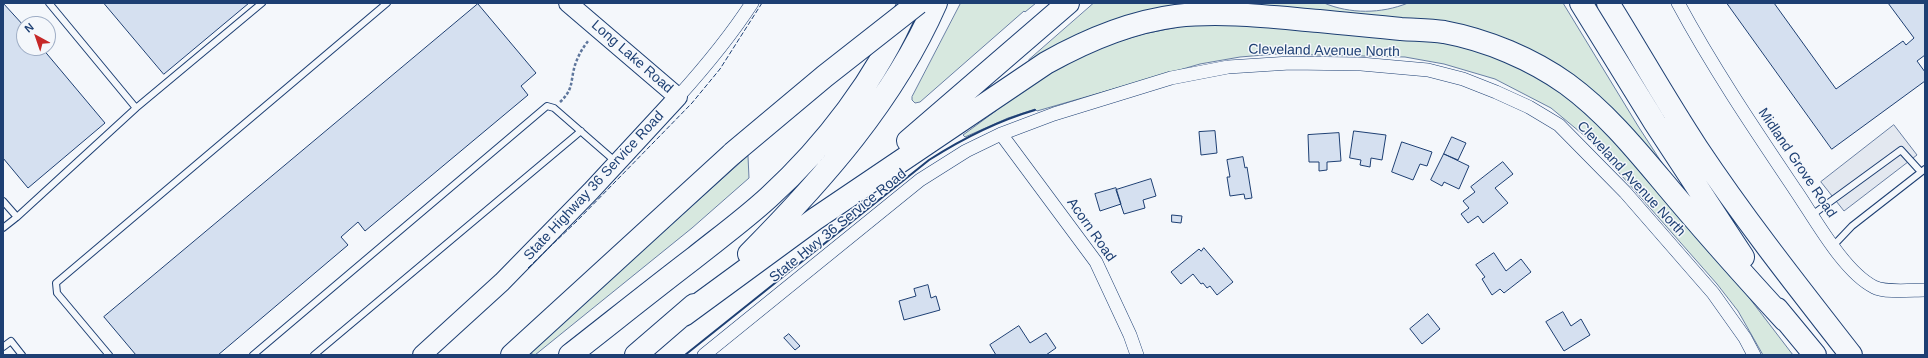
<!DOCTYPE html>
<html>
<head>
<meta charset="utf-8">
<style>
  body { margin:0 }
  #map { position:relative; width:1928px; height:358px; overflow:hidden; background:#f4f7fb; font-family:Arial,sans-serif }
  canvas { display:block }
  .frame { position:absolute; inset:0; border:4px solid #1d3f73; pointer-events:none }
  .north { position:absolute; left:16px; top:16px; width:40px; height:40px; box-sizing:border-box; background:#f4f7fb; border:1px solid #9eadc5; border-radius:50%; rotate:320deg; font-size:11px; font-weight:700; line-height:16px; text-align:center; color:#1d3f73 }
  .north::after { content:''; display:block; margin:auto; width:14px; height:18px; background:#c62828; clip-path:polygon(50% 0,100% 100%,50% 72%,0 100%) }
</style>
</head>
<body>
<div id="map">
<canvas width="1928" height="358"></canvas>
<div class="frame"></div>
<div class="north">N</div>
</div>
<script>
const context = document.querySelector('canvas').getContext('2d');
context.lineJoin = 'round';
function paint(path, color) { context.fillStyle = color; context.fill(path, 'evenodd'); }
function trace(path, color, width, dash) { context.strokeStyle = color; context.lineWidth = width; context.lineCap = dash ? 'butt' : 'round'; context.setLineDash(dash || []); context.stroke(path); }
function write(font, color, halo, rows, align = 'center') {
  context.font = font + ' Arial,sans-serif'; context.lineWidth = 3; context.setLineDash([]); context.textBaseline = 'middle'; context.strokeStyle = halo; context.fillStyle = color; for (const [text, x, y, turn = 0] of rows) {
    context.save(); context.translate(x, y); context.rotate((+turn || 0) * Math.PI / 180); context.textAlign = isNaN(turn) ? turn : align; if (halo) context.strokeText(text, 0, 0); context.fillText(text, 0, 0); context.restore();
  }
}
const green = new Path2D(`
  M961 3H1036L1025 12 1024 11 920 102 915 103 912 100V97Z
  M1094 3H1324C1350 14 1381 14 1408 3H1563L1638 126 1673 180 1534 57 1229 6 1031 63 1029 60Z
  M1229 22 1432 39 1501 58 1551 84 1600 121 1744 291 1793 355H1763L1738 311 1717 284 1592 142 1551 108 1495 79 1444 64 1405 57 1276 54 1240 57 1200 64 1037 111 1035 109 1008 118 965 137 963 135 997 110 996 107 1075 58 1107 45 1143 34 1193 24Z
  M748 156 749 178 692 228 535 355 529 353Z`);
paint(green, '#d7e8df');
trace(green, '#687fa3', 1);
const parking = new Path2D(`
  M1894 125 1917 155 1844 211 1821 182Z`);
paint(parking, '#e3e8f0');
trace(parking, '#687fa3', 1);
const building = new Path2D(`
  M3 3 24 26V48H42L105 123 28 188 3 158Z
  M104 3H249L164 74Z
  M1727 3H1774L1836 89 1903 41 1906 45 1914 38 1888 3H1925V55L1917 61 1925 72V81L1832 149Z
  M478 4 536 73 521 86 528 95 365 231 358 222 341 237 348 245 218 355H136L104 317Z
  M1215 131 1217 153 1201 155 1199 132Z
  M1354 131 1386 135 1382 160 1371 158 1370 167 1360 165 1361 160 1350 158Z
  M1339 133 1341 161 1327 162V170L1319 171V162H1309L1308 135Z
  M1452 137 1466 143 1458 160 1444 154Z
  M1402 142 1432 152 1427 166 1420 164 1413 180 1392 172Z
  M1444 154 1469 166 1459 189 1444 182 1442 186 1431 180Z
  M1243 157 1245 168 1247 167 1252 198 1245 199 1244 194 1230 196 1227 177H1230L1227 160Z
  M1503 162 1513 174 1495 188 1508 203 1483 223 1478 216 1468 223 1461 214 1469 208 1463 201 1475 192 1471 187Z
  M1151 179 1156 196 1143 200 1145 208 1124 214 1116 190Z
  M1116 188 1121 204 1100 211 1095 194Z
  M1172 215 1182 216 1181 223 1172 222Z
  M1204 248 1233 282 1217 295 1210 286 1207 288 1203 283 1201 284 1193 274 1181 284 1171 272 1199 249 1201 251Z
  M1494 253 1506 271 1521 259 1531 272 1504 293 1500 289 1492 295 1482 279 1485 277 1476 265Z
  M928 285 931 298 936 296 940 310 904 320 899 301 916 296 914 289Z
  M1563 312 1571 326 1581 319 1590 335 1564 351 1546 322Z
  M1428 314 1440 329 1422 344 1410 329Z
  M1019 326 1030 343 1046 333 1056 348 1046 355H996L990 345Z
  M789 334 800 346 795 350 784 338Z`);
paint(building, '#d5e0f0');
trace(building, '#1d3f73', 1);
const lane = new Path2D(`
  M49 3 136 108 262 3
  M3 201 17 217 3 228
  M1812 215 1901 150 1921 172
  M17 217 136 108
  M1833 246 1852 226 1925 169
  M3 347 11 341 22 355
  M109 355 57 293 56 283 387 3
  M253 355 547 106 554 108 616 162
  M314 355 581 131`);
const street = new Path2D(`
  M1678 3C1713 68 1755 130 1796 191 1815 219 1844 272 1874 287 1885 293 1912 290 1925 290
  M678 97C705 67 730 37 752 3
  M1001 134 1096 262 1130 335 1137 355
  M704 355 920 180 966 151 1001 134 1054 114 1171 78 1228 67 1290 63 1361 64 1428 70 1463 79 1496 92 1529 107 1559 125 1625 192 1713 293 1745 338 1754 355`);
const secondary = new Path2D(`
  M422 355 502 282 591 191 678 97 568 3`);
const highway = new Path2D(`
  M1581 3 1655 123 1743 257
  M1608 3C1638 51 1666 101 1697 148 1745 220 1798 287 1851 355
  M908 141 1068 3
  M749 254C823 179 893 101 936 3
  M1777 309 1815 355
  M684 315 815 219 1046 63C1087 40 1129 22 1176 16 1224 11 1271 17 1319 21 1346 24 1374 26 1401 29 1415 30 1430 30 1444 32 1487 40 1532 59 1567 84 1612 117 1645 161 1681 203 1715 243 1750 282 1785 320
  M512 355 733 153
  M570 355C611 323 652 290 694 258 719 238 745 219 769 197 825 146 877 78 907 8
  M636 355 694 305`);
trace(lane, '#1d3f73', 8);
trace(street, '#1d3f73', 14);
trace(secondary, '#1d3f73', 20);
trace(highway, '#1d3f73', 24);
trace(new Path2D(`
  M560 102C574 89 570 82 575 65 578 56 583 47 589 40`), '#5e769c', 2.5, [3, 2]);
trace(lane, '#f4f7fb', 6);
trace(street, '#f4f7fb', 13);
trace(secondary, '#f4f7fb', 18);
trace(highway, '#f4f7fb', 22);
const highwayBridge = new Path2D(`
  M733 153 825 76 918 3`);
trace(highwayBridge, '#1d3f73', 24, []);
trace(highwayBridge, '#f4f7fb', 22);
trace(new Path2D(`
  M528 268 577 221 692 103 720 69 762 3`), '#1d3f73', 1, [5, 2]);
trace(new Path2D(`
  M685 355 929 160C962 139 997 121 1035 110`), '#1d3f73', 2);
write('14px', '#1d3f73', '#f4f7fb', [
  ["Cleveland Avenue North",1324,51,1],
  ["Long Lake Road",632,57,41],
  ["Midland Grove Road",1797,163,56],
  ["Cleveland Avenue North",1631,179,47],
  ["State Highway 36 Service Road",594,186,-47],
  ["State Hwy 36 Service Road",838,226,-39],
  ["Acorn Road",1091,230,55]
]);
</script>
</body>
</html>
